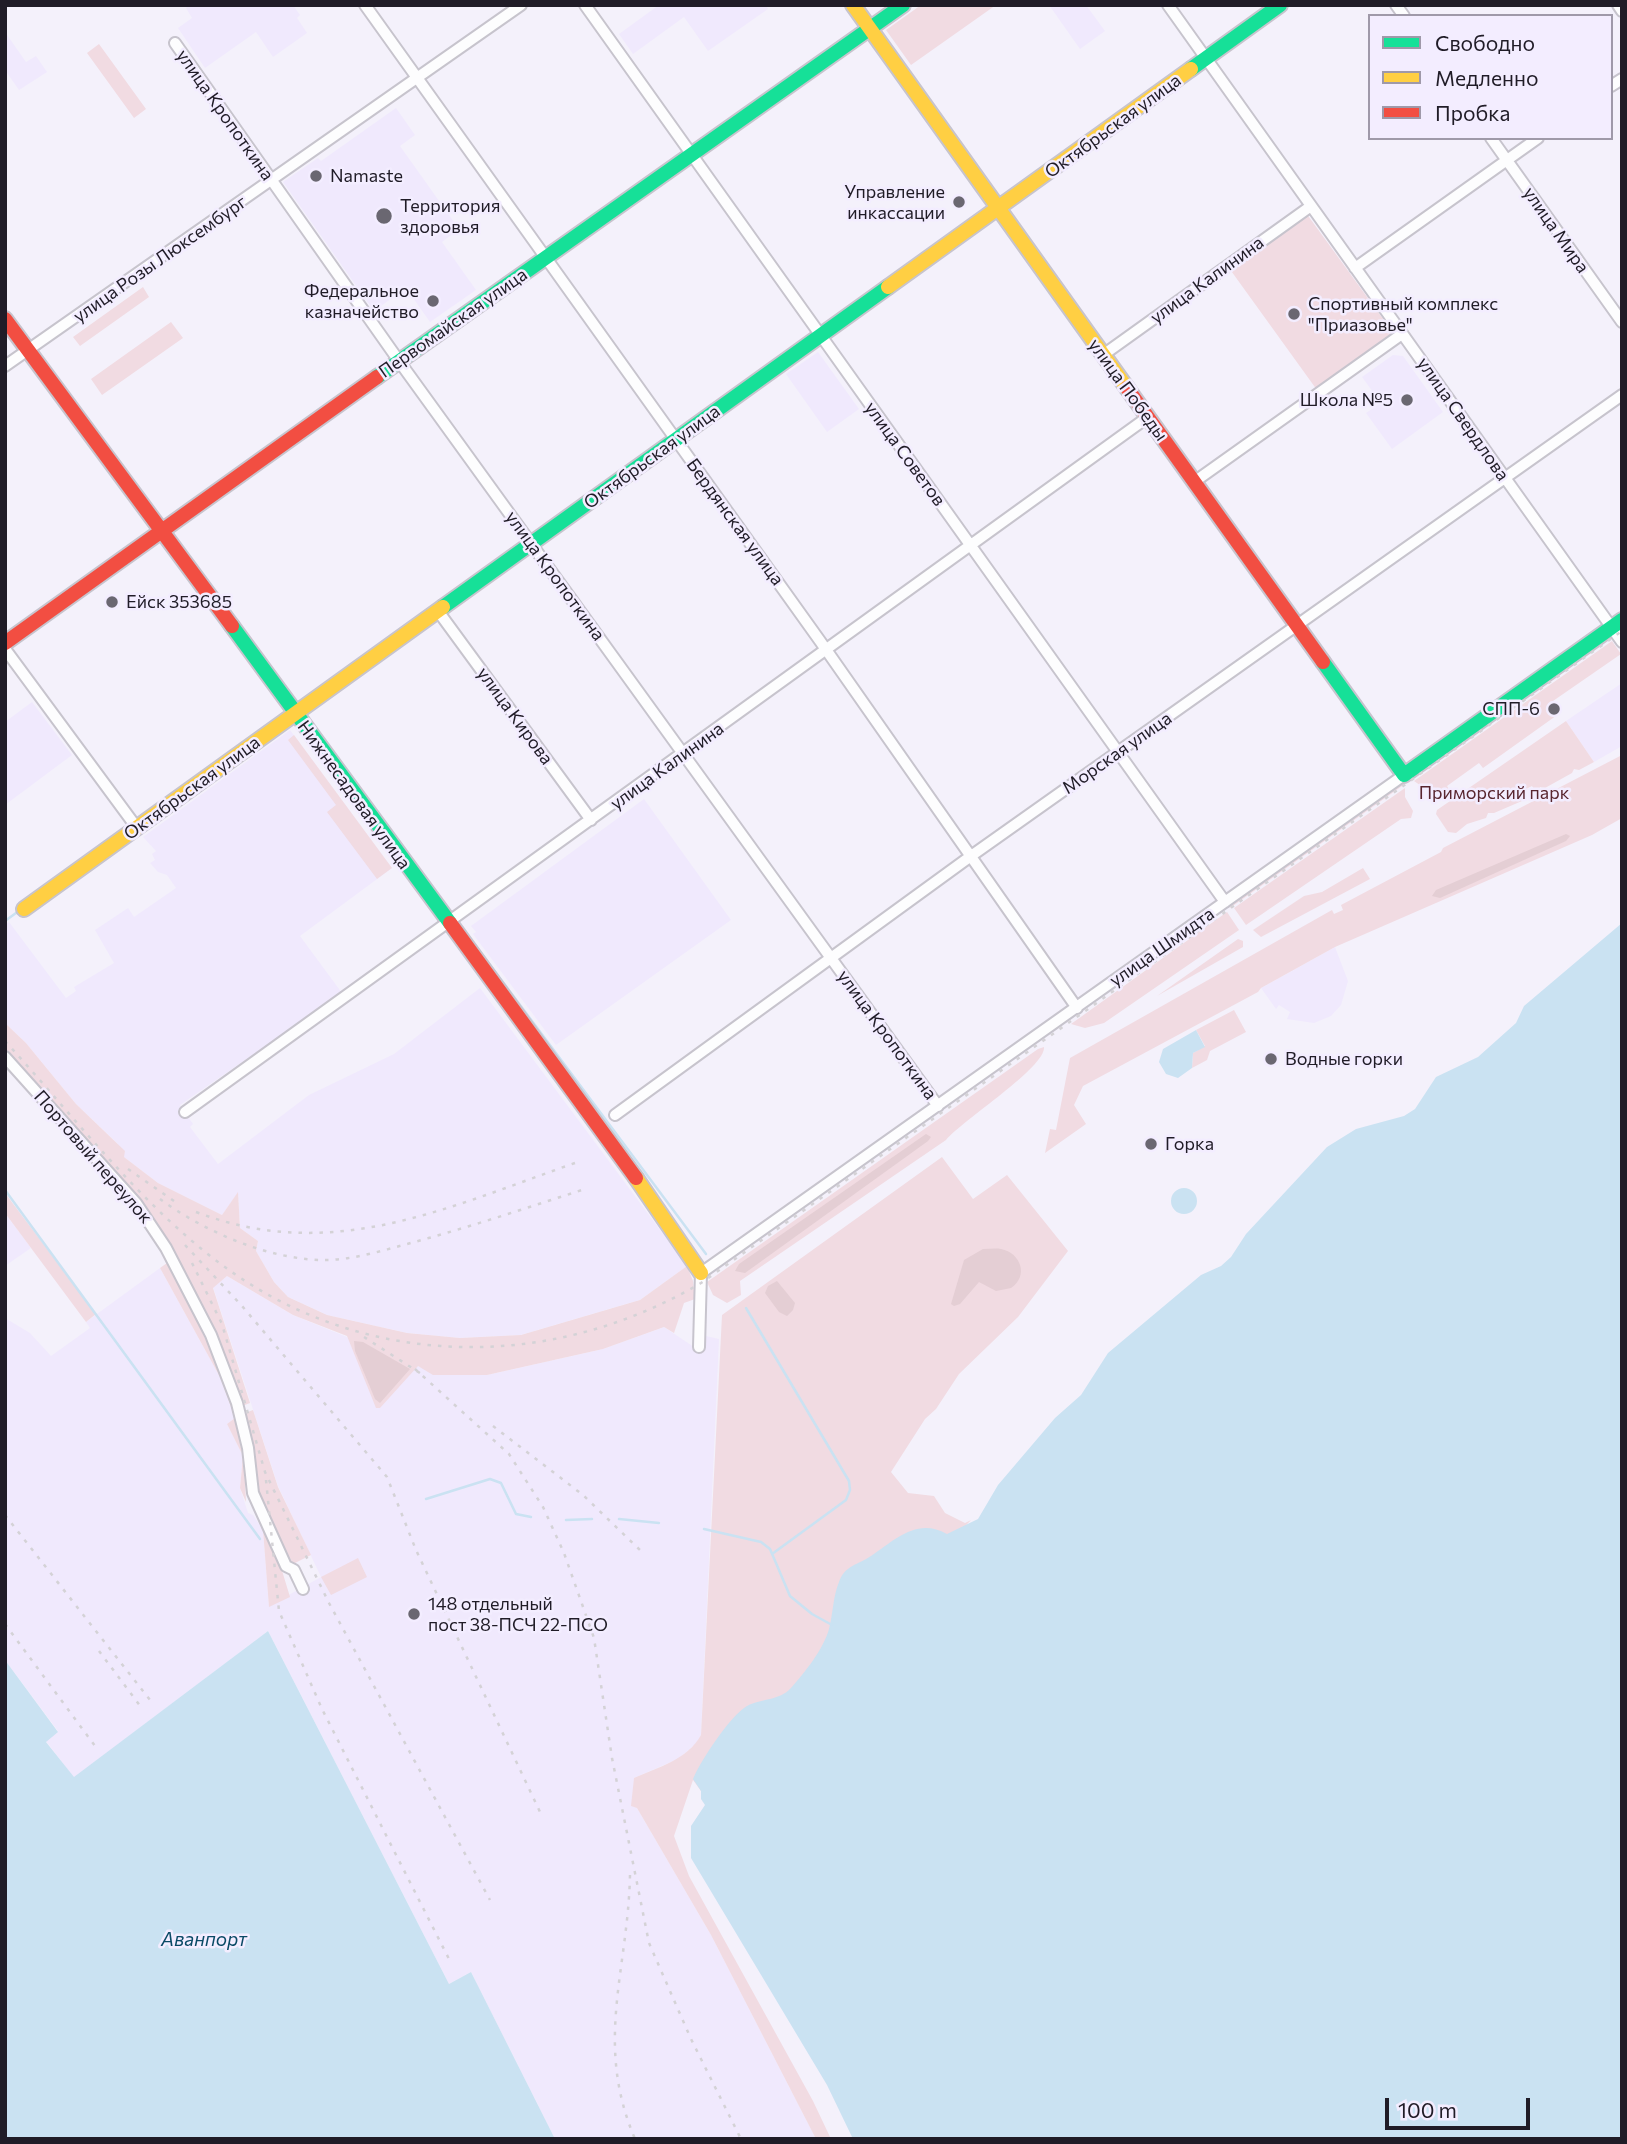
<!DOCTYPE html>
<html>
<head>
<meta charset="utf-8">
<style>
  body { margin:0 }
  #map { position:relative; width:1627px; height:2144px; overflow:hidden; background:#f4f1fb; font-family:Commissioner,sans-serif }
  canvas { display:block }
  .frame { position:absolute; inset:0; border:7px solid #201c27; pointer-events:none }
  .legend { position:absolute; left:1368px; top:14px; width:245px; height:126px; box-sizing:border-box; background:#f3edff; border:2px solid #9f99a9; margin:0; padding:9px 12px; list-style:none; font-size:21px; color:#201c27 }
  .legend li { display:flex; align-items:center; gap:14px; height:35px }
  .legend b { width:35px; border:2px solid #9f99a9 }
  .scale { position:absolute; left:1385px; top:2098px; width:145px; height:32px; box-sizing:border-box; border:4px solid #201c27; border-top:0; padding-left:9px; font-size:21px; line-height:24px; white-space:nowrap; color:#201c27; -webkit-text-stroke:5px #f3edff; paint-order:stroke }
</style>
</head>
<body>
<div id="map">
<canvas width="1627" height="2144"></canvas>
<div class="frame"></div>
<ul class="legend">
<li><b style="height:9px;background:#16e098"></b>Свободно</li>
<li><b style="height:9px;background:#ffcf43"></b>Медленно</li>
<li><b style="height:9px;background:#f24e42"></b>Пробка</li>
</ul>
<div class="scale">100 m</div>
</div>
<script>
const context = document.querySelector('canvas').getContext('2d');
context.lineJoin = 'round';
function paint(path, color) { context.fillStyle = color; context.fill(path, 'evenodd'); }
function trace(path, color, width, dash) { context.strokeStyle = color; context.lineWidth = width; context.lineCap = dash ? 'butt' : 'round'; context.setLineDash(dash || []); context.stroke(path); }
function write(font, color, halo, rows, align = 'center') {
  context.font = font + ' Commissioner,sans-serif'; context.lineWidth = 5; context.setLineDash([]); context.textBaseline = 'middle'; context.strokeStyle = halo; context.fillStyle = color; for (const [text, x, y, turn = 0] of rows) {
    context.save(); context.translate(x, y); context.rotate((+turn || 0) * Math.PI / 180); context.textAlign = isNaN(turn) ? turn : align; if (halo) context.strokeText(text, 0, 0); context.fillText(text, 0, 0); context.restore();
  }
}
paint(new Path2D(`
  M189 5H293L300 15 297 18 307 33 273 57 256 32 205 68 178 28 192 18 186 8Z
  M659 5H766L768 9 708 51 684 17 633 54 619 34Z
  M1049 5H1086L1105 31 1080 49Z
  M5 32 26 62 36 56 47 72 19 90 5 70Z
  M396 108 415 135 400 146 459 229 442 242 476 290 430 322 406 288 374 311 283 182 318 158 321 161Z
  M818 352 859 409 827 432 786 374Z
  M1393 355 1403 356 1443 412 1392 449 1366 413 1381 403 1362 377Z
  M1622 683V746L1594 762 1566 721Z
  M32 702 72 755 5 805V722Z
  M290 730 392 868 300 936 342 993 180 1105 193 1124 190 1127 218 1164 309 1095 394 1054 480 988 687 1266 640 1300 521 1335 460 1338 407 1333 327 1315 288 1297 274 1282 256 1251 258 1241 240 1228 238 1193 222 1215 158 1183 124 1157 117 1143 76 1104 26 1043 5 1023V925L9 922 66 998 76 991 74 987 114 963 95 930 128 908 134 917 176 888 167 875 158 872 150 863 155 860 152 854 156 851 143 837Z
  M644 799 731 920 556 1045 473 934 476 932 471 926Z
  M1335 947 1348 981 1341 1005 1331 1016 1314 1023 1287 1019 1290 1012 1279 1005 1276 1009 1261 988Z
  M5 1213 31 1248 5 1266Z
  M160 1268 220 1377 235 1418 227 1424 243 1456 240 1488 248 1513 253 1515 263 1530 269 1606 321 1577 278 1486 213 1287 227 1276 293 1315 418 1366 487 1375 603 1349 664 1327 694 1347H705L706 1336 719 1339 701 1735 696 1744 678 1759 634 1778 637 1808 711 1935 816 2139H555L471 1972 449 1984 268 1631 74 1778 46 1741 58 1731 5 1660V1318L30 1333 51 1356 90 1328 86 1322Z`), '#f0e9fd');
paint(new Path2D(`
  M921 5H996L911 65 886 30Z
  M99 44 146 109 134 118 87 53Z
  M1306 213 1394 334 1317 390 1229 268Z
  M143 287 149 297 80 346 73 337Z
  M171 322 183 338 102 395 91 379Z
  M1609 636 1611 638 1230 908 1229 906Z
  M1612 641 1621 654 1553 701 1560 713 1483 768 1479 763 1447 786 1450 791 1440 799 1414 781Z
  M1566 721 1594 762 1579 770 1574 769 1572 773 1545 788 1540 787 1536 793 1532 786 1518 793 1522 801 1494 813H1488L1486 818 1467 824 1456 833 1448 832 1436 814 1437 810Z
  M294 735 392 868 377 879 327 812 336 805 288 740Z
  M1622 755V818L1592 835 1335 947 1261 988 1258 992 1083 1086 1074 1105 1086 1124 1045 1153 1050 1129 1056 1130 1070 1058 1332 910 1334 914 1343 910 1341 905 1441 852 1443 848Z
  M1405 788V797L1413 811 1411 818 1401 819 1246 925 1234 908Z
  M1363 868 1370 879 1261 937 1253 930 1304 896 1322 892Z
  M1227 912 1239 930 1104 1023 1085 1028 1071 1024Z
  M1238 939 1243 941V947L1157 996Z
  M1234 1010 1246 1032 1210 1051 1207 1060 1192 1068 1193 1053 1205 1046 1196 1030Z
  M5 1023 26 1043 76 1104 125 1151 124 1157 158 1183 222 1215 238 1192 240 1228 258 1241 256 1251 274 1282 288 1297 327 1315 407 1333 460 1338 521 1335 640 1300 687 1266 693 1281 695 1299 684 1303 674 1333 664 1327 603 1349 487 1375H433L418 1366 380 1408H376L347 1336 293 1315 227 1276 213 1288 250 1403 242 1406 215 1335 152 1217 5 1051Z
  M1044 1047C1046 1067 963 1120 946 1140L740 1281 741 1295 727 1303 713 1295 707 1282 1038 1049Z
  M942 1157 973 1199 1007 1175 1068 1251 1018 1317 959 1374 936 1409 925 1419 891 1472 908 1493 934 1496 945 1513 965 1523 971 1520 703 1802 701 1791 693 1780 674 1836 689 1876 813 2101 831 2139H816L711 1935 637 1808 631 1806 634 1778C659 1767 688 1759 701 1735L722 1315Z
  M5 1193 96 1314 86 1322 5 1213Z
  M167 1263C210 1346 244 1405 246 1502L240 1488 243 1456 227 1424 235 1418 220 1377 160 1268Z
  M253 1410 278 1487 311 1555 293 1564 258 1495 255 1451 245 1413Z
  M263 1530 280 1564 290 1597 269 1607Z
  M358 1558 367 1577 331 1595 321 1577Z`), '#f1dbe2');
paint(new Path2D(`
  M1566 834 1570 836 1566 841 1440 898 1432 896 1436 890Z
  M926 1134 931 1137 928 1141 745 1273 735 1271 739 1264Z
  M983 1249C989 1249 996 1248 1001 1249 1021 1253 1029 1276 1011 1288L996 1291 979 1282 960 1304 954 1306 951 1304 964 1260Z
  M777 1281 795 1303 793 1310 787 1316 779 1312 765 1293 768 1286Z
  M354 1341 363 1342 410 1369 380 1403 375 1399 355 1351Z`), '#e4ced4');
paint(new Path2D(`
  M1622 923V2139H853L827 2085 691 1858V1826L705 1805 701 1799V1791L693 1779C701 1760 730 1716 747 1706 762 1698 779 1701 791 1688 805 1672 823 1650 829 1629 833 1614 833 1596 839 1582 845 1565 858 1565 871 1556 895 1540 917 1517 947 1534L978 1519 998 1485 1055 1418 1081 1395 1108 1353 1201 1275 1221 1266 1231 1257 1246 1234 1327 1147 1356 1129 1404 1116 1415 1109 1436 1077 1478 1057 1516 1023 1524 1006Z
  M1196 1030 1205 1047 1193 1053 1192 1068 1178 1078 1166 1074 1159 1062 1163 1049Z
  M1171 1201a13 13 0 1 1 26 0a13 13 0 1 1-26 0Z
  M268 1631 449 1984 471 1972 555 2139H5V1660L58 1732 46 1742 74 1777Z`), '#cae2f2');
trace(new Path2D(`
  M5 921 16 913
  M473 942 706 1254
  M5 1190 260 1539
  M746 1308 849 1481 850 1490 846 1500 772 1554
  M426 1499 490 1479 501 1483 516 1514 531 1517
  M619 1519 659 1523
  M566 1520 592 1519
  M704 1529 761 1542 770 1549 790 1596 812 1614 832 1625`), '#cae2f2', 2.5);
const street = new Path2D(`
  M365 5 820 641 1077 1008
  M585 5 1225 902
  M1168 5 1622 642
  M1396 5 1404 16
  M1618 5 1622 11
  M175 43 399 361 938 1106
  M1611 86 1622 79
  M1491 138 1622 322
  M1355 268 1538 138
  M1103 355 1311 206
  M5 366 521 5
  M1194 482 1402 334
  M438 611 591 820
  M5 649 137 828
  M5 1057 136 1203 166 1248 211 1335 237 1403 248 1448 253 1493 286 1566 294 1570 303 1589
  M185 1112 1148 417
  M615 1115 971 856 1622 395
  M699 1347 701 1273 1404 775`);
const fast = new Path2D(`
  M1191 69 1280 5
  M377 377 903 5
  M443 607 888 287
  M232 626 450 923
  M1323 662 1404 775 1622 620`);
const slow = new Path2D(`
  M853 5 1127 388
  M888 287 1191 69
  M24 909 443 607
  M636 1178 701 1273`);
const jam = new Path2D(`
  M5 319 232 626
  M1127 388 1323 662
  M5 643 377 377
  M450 923 636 1178`);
trace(street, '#c7c4cd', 14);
trace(fast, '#c7c4cd', 18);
trace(slow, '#c7c4cd', 18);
trace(jam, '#c7c4cd', 18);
trace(street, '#fdfdfe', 10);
trace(fast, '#16e098', 14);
trace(slow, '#ffcf43', 14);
trace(jam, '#f24e42', 14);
trace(new Path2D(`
  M5 1041C71 1113 132 1194 209 1255 353 1370 545 1375 701 1283L1622 631
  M128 1169 174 1201
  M160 1199C205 1232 271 1261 328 1260 355 1259 381 1251 407 1244 467 1228 526 1208 585 1189
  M196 1212C332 1264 446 1208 575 1163
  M185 1245 242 1306 387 1477 416 1550 541 1814
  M192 1263 222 1324 265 1472 329 1603 490 1900
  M364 1337 423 1375
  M415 1369 509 1454 543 1507 564 1553 594 1638 612 1758 649 1943 691 2039 741 2139
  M493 1426 583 1495 642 1552
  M266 1480 279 1611 322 1709 450 1961
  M5 1515 150 1700
  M5 1624 95 1746
  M99 1651 141 1707
  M630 1875C628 1971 594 2043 635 2139`), '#d4d2d6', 2.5, [3.5, 7]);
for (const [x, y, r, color] of [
  [316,176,7,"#6a6771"],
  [959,202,7,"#6a6771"],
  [384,216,9,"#6a6771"],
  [433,301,7,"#6a6771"],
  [1294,314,7,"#6a6771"],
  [1407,400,7,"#6a6771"],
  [112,602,7,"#6a6771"],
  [1554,709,7,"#6a6771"],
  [1271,1059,7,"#6a6771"],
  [1151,1144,7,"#6a6771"],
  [414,1614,7,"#6a6771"]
]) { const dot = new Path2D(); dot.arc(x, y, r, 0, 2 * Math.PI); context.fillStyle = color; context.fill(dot); trace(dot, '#f3edff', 2.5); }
write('18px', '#201c27', '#f3edff', [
  ["улица Кропоткина",225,115,55],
  ["Октябрьская улица",1113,126,-36],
  ["улица Мира",1556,230,55],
  ["улица Розы Люксембург",160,259,-35],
  ["улица Калинина",1207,280,-36],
  ["Первомайская улица",453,323,-35],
  ["улица Победы",1128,390,54],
  ["улица Свердлова",1463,419,55],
  ["улица Советов",905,454,54],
  ["Октябрьская улица",652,457,-36],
  ["Бердянская улица",735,522,54],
  ["улица Кропоткина",555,576,54],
  ["улица Кирова",515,716,54],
  ["Морская улица",1117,753,-35],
  ["улица Калинина",667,766,-36],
  ["Октябрьская улица",192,788,-36],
  ["Нижнесадовая улица",354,795,54],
  ["улица Шмидта",1162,947,-35],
  ["улица Кропоткина",887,1035,54],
  ["Портовый переулок",93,1157,49]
]);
write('18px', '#201c27', '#f3edff', [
  ["Namaste",330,176],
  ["Управление",945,192,"right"],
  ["инкассации",945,213,"right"],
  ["Территория",400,206],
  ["здоровья",400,227],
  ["Федеральное",419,291,"right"],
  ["казначейство",419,312,"right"],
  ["Спортивный комплекс",1308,304],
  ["\"Приазовье\"",1308,325],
  ["Школа №5",1393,400,"right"],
  ["Ейск 353685",126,602],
  ["СПП-6",1540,709,"right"],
  ["Водные горки",1285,1059],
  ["Горка",1165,1144],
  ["148 отдельный",428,1604],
  ["пост 38-ПСЧ 22-ПСО",428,1625]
], 'left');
write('18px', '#58262f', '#f3edff', [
  ["Приморский парк",1494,793]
]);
write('italic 19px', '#0a4a66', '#f3edff', [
  ["Аванпорт",204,1940]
]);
</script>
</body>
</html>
